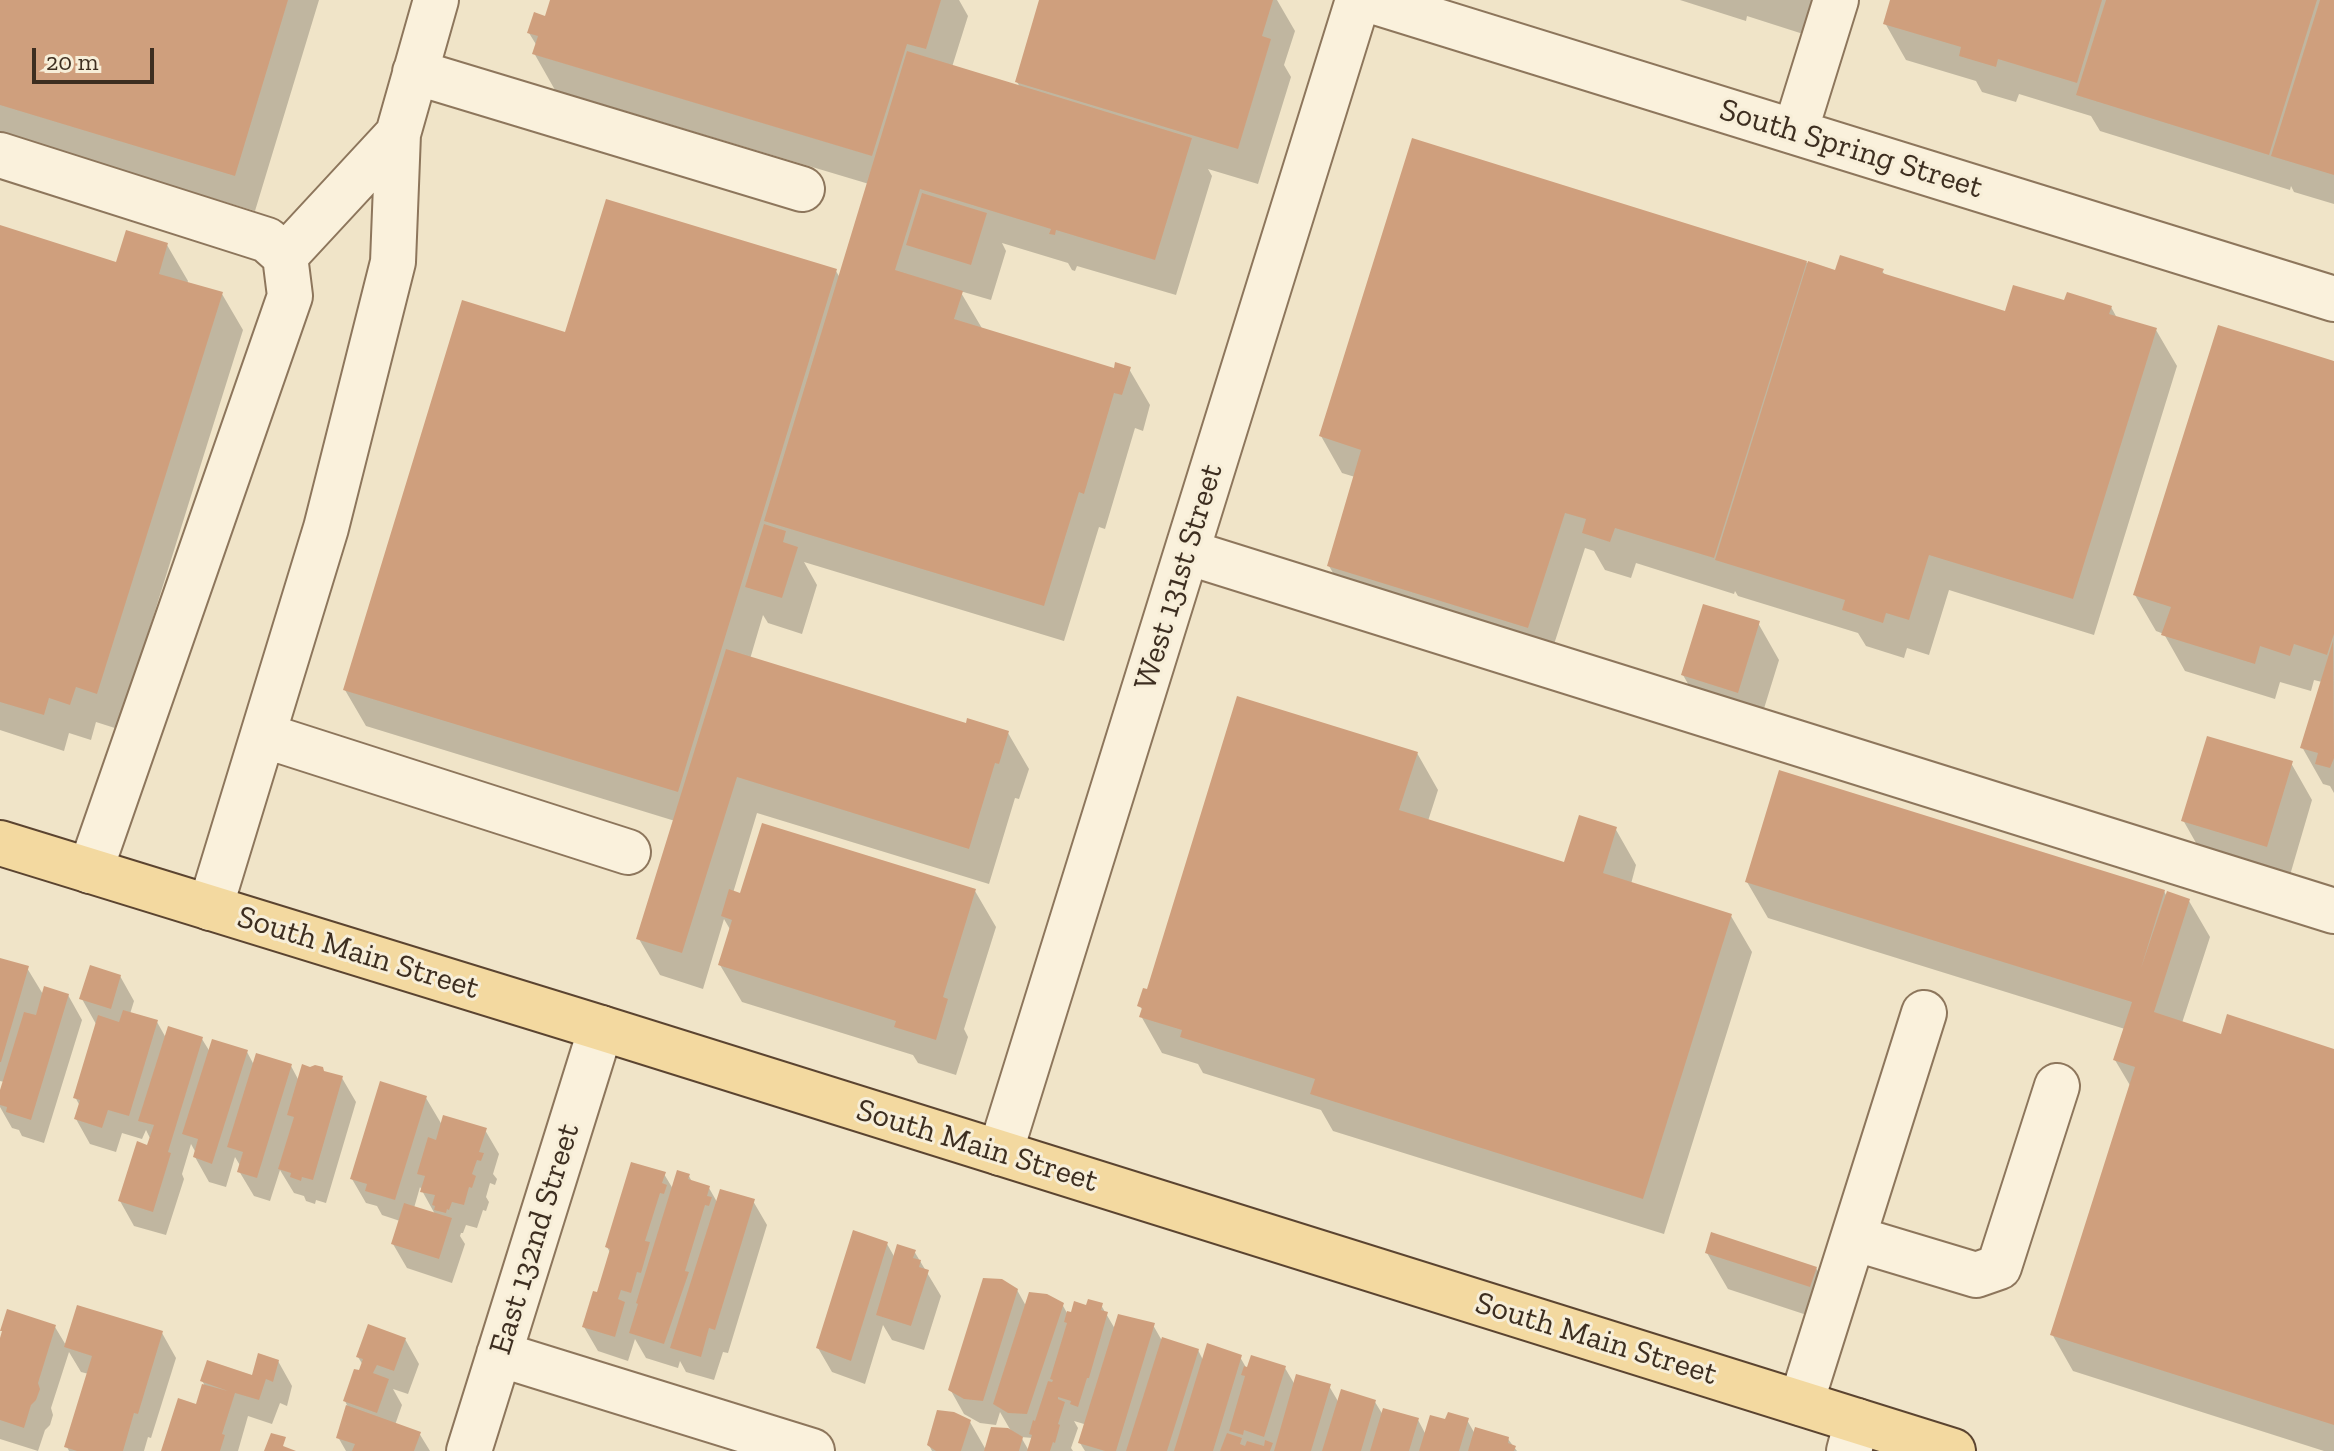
<!DOCTYPE html>
<html>
<head>
<meta charset="utf-8">
<style>
  body { margin:0 }
  #map { position:relative; width:2334px; height:1451px; overflow:hidden; background:#f0e4c8; font-family:"Zilla Slab",serif }
  canvas { display:block }
  .scale { position:absolute; left:32px; top:48px; width:122px; height:36px; box-sizing:border-box; border:4px solid #3d2e20; border-top:0; padding-left:10px; font-size:24px; line-height:28px; white-space:nowrap; color:#3d2e20; -webkit-text-stroke:6px #f7eed8; paint-order:stroke }
</style>
</head>
<body>
<div id="map">
<canvas width="2334" height="1451"></canvas>
<div class="scale">20 m</div>
</div>
<script>
const context = document.querySelector('canvas').getContext('2d');
context.lineJoin = 'round';
function paint(path, color) { context.fillStyle = color; context.fill(path, 'evenodd'); }
function trace(path, color, width, dash) { context.strokeStyle = color; context.lineWidth = width; context.lineCap = dash ? 'butt' : 'round'; context.setLineDash(dash || []); context.stroke(path); }
function write(font, color, halo, rows, align = 'center') {
  context.font = font + ' "Zilla Slab",serif'; context.lineWidth = 6; context.setLineDash([]); context.textBaseline = 'middle'; context.strokeStyle = halo; context.fillStyle = color; for (const [text, x, y, turn = 0] of rows) {
    context.save(); context.translate(x, y); context.rotate((+turn || 0) * Math.PI / 180); context.textAlign = isNaN(turn) ? turn : align; if (halo) context.strokeText(text, 0, 0); context.fillText(text, 0, 0); context.restore();
  }
}
paint(new Path2D(`
  M0 0H319L255 211 0 134Z
  M552 0H959L968 16 952 67 1020 87 1017 82 1041 0H1277L1295 31 1284 65 1291 77 1258 184 1208 169 1212 176 1176 295 1077 266 1075 271 1072 270 1068 263 1002 243 1006 251 991 300 960 291 983 330 1116 370 1129 369 1150 405 1143 431 1135 428 1105 529 1099 527 1064 641 804 562 817 585 802 634 768 623 763 615 750 659 967 725 1008 733 1029 769 1019 799 1015 798 989 884 757 813 733 893 742 896 975 891 996 927 964 1029 968 1037 956 1075 918 1063 913 1055 742 1002 720 965 731 931 724 919 703 989 660 975 639 939 675 821 366 726 345 690 567 335 836 271 840 278 869 184 555 90 534 53 537 46 529 33 547 18Z
  M1680 0H1838L1825 41 1747 16 1746 21Z
  M1892 0H2334V204L2294 192 2291 186 2290 190 2100 131 2091 116 2019 94 2016 102 1982 92 1976 81 1906 60 1885 23Z
  M1413 140 1837 272 1882 271 1886 276 2006 313 2065 303 2111 307 2117 318 2156 330 2177 366 2094 635 1949 590 1929 655 1907 648 1904 658 1866 646 1858 633 1738 596 1735 591 1734 594 1636 563 1631 578 1605 570 1594 551 1585 548 1548 663 1350 602 1329 566 1355 477 1342 473 1321 436Z
  M0 227 117 264 167 245 188 281 187 284 222 294 243 330 118 729 96 722 91 740 69 733 64 751 0 730Z
  M2334 363V793L2330 786 2323 784 2302 747 2322 682 2314 680 2311 691 2280 682 2275 699 2185 671 2164 634 2156 631 2135 595Z
  M1758 623 1779 660 1758 728 1704 712 1683 675Z
  M1417 753 1438 790 1428 821 1565 864 1615 828 1636 865 1631 884 1731 916 1752 952 1664 1234 1333 1131 1321 1110 1203 1073 1198 1064 1162 1053 1141 1016 1143 1011 1140 1006 1148 991Z
  M2291 763 2312 800 2288 882 2204 857 2183 820Z
  M1747 882 2164 891 2167 897 2189 901 2210 937 2182 1023 2222 1036 2334 1051V1451H2324L2073 1371 2052 1334 2131 1087 2115 1060 2125 1029 1768 918Z
  M0 960 27 968 44 996 68 995 82 1020 44 1143 22 1136 19 1130 12 1128 0 1107V1097L4 1082 0 1081Z
  M120 976 134 1001 130 1014 157 1022 166 1038 202 1039 210 1052H247L254 1065 291 1066 299 1081 324 1073 342 1078 356 1102 326 1203 316 1200 315 1204 306 1201 304 1196 294 1193 280 1170 270 1201 254 1196 239 1171 241 1167 235 1157 226 1187 209 1182 195 1157 196 1153 191 1144 182 1174 184 1179 166 1235 134 1226 120 1201 151 1140 146 1130 142 1139 122 1133 116 1152 90 1144 76 1119 80 1106 75 1097 96 1024 82 999Z
  M426 1098 442 1125 485 1130 499 1154 493 1174 497 1179 495 1185 490 1183 486 1197 489 1202 486 1211 483 1210 477 1228 466 1225 463 1233H461L460 1236 465 1244 452 1283 407 1268 393 1244 400 1221 382 1215 377 1206 366 1203 352 1179ZM420 1187 436 1216 414 1208Z
  M664 1174 673 1189 689 1176 692 1182 709 1188 717 1202 753 1201 767 1225 728 1353 723 1352 714 1380 686 1372 680 1361 678 1368 646 1358 635 1339 628 1361 598 1351 584 1327 599 1295 611 1254 607 1247Z
  M887 1244 895 1258 914 1251 941 1296 924 1350 892 1340 883 1325 865 1384 832 1372 818 1348Z
  M1707 1253 1816 1268 1837 1305 1831 1323 1728 1289Z
  M1017 1290 1026 1306 1062 1304 1067 1313 1072 1314 1087 1307 1101 1305 1115 1329 1153 1325 1161 1339 1198 1350 1203 1360 1240 1357 1248 1371 1285 1368 1295 1385 1329 1386 1339 1403 1375 1402 1383 1415 1418 1420 1426 1435 1447 1422 1467 1420 1475 1434 1508 1439 1517 1451H1085L1080 1443 1085 1427 1084 1424 1074 1421 1078 1428 1071 1448 1073 1451H932L929 1445 970 1422 986 1450 1011 1431 1000 1412 996 1425 980 1423 964 1414 950 1389ZM1021 1437 1033 1438 1029 1451Z
  M55 1327 67 1347 162 1333 176 1358 151 1438 148 1437 144 1451H69L67 1447 89 1374 81 1372 69 1352 51 1408 53 1415 50 1425 45 1430 38 1451 0 1439V1340Z
  M405 1339 419 1364 408 1394 393 1389 402 1405 395 1425 419 1433 430 1451H346L338 1437 348 1407 345 1401 363 1365 358 1357Z
  M278 1361 292 1386 287 1406 280 1403 272 1424 248 1416 238 1451H163L197 1406 204 1384 202 1381 253 1378Z`), '#0003');
paint(new Path2D(`
  M0 0H288L235 176 0 105Z
  M550 0H941L926 49 907 44 872 156 532 54 538 36 527 33 534 12 545 16Z
  M1039 0H1273L1262 36 1271 39 1238 149 1015 82Z
  M1890 0H2102L2077 83 1998 59 1996 67 1959 56 1961 47 1883 24Z
  M2106 0H2317L2269 155 2076 95Z
  M2320 0H2334V175L2271 156Z
  M907 51 1192 138 1155 260 1056 230 1055 235 1049 234 1051 229 920 189 895 270 963 291 954 319 1114 368 1115 362 1131 367 1122 395 1114 393 1084 494 1079 492 1044 606 764 521Z
  M1412 138 1807 261 1714 558 1615 528 1610 542 1582 533 1586 519 1565 513 1528 628 1327 566 1361 450 1319 436Z
  M922 193 987 213 971 265 906 245Z
  M606 199 837 269 678 792 343 690 462 300 565 332Z
  M0 225 116 262 126 230 168 243 159 274 223 292 97 694 76 687 70 705 49 698 44 715 0 702Z
  M1840 255 1884 269 1882 273 2005 311 2013 285 2064 300 2067 292 2112 306 2109 314 2157 328 2073 599 1929 555 1909 620 1886 613 1883 623 1842 610 1845 600 1715 560 1808 261 1835 270Z
  M2218 325 2334 361V634L2327 655 2294 644 2290 656 2260 646 2255 664 2161 635 2171 607 2133 595Z
  M764 524 786 531 783 542 798 547 782 598 745 587Z
  M1703 604 1760 621 1738 693 1681 675Z
  M2333 641 2334 758 2330 768 2315 764 2318 753 2300 748Z
  M726 649 966 723 967 718 1009 731 999 764 995 763 969 849 737 777 682 953 636 939Z
  M1237 696 1418 752 1399 810 1564 862 1579 815 1617 827 1603 873 1732 914 1643 1199 1310 1094 1315 1079 1180 1037 1182 1030 1139 1017 1142 1008 1137 1006 1143 988 1147 989Z
  M2207 736 2293 761 2267 847 2181 821Z
  M1779 770 2165 890 2141 968 2167 891 2190 899 2154 1012 2221 1034 2227 1014 2334 1049V1425L2050 1335 2135 1067 2113 1060 2132 1002 1745 882Z
  M762 823 976 889 943 997 948 999 936 1040 894 1027 896 1021 718 965 732 920 721 916 729 889 740 893Z
  M0 958 29 966 1 1062H0Z
  M90 965 121 975 111 1009 79 999Z
  M44 986 69 994 31 1120 6 1112 7 1107 0 1105V1090L24 1012 36 1015Z
  M123 1010 158 1020 129 1116 108 1110 102 1128 74 1119 80 1100 73 1098 98 1015 119 1022Z
  M168 1026 203 1037 168 1152 171 1153 153 1212 118 1201 137 1141 147 1145 154 1125 138 1121Z
  M212 1039 248 1050 212 1164 193 1157 198 1139 182 1134Z
  M256 1053 292 1064 257 1178 237 1172 243 1152 227 1147Z
  M302 1064 310 1067 315 1065 323 1067 324 1071 343 1076 313 1180 302 1177 301 1181 290 1177 291 1173 278 1169 294 1117 287 1115Z
  M380 1081 427 1096 395 1200 365 1191 367 1184 350 1179Z
  M443 1115 487 1128 479 1152 484 1153 481 1161 477 1160 472 1174 476 1176 472 1188 469 1187 464 1205 452 1202 449 1210 447 1209 446 1213 434 1210 435 1206 432 1205 435 1195 420 1192 425 1176 417 1174 428 1137 436 1140Z
  M631 1162 666 1172 662 1183 667 1185 664 1194 660 1193 645 1241 650 1242 641 1273 637 1272 631 1293 621 1290 618 1299 625 1302 615 1337 582 1327 593 1291 597 1292 610 1249 605 1247Z
  M677 1170 690 1174 688 1179 710 1186 707 1196 712 1197 709 1206 705 1205 685 1271 689 1272 664 1344 629 1333 638 1304 636 1303Z
  M720 1189 755 1199 715 1330 709 1328 701 1357 670 1348Z
  M404 1203 452 1218 439 1259 391 1244Z
  M853 1230 888 1242 851 1361 816 1348Z
  M1711 1232 1817 1267 1810 1287 1705 1253Z
  M897 1244 916 1250 913 1258 921 1260 919 1267 929 1270 911 1326 876 1315Z
  M983 1278 1002 1279 1018 1289 983 1401 964 1399 948 1390Z
  M1029 1292 1047 1294 1064 1303 1027 1414 1008 1413 993 1404Z
  M1088 1299 1103 1303 1101 1310 1108 1312 1089 1378H1087L1078 1407 1070 1404 1071 1401 1058 1397V1399L1065 1402 1058 1424 1060 1425 1055 1443 1053 1442 1050 1451H1027L1032 1435 1029 1434 1033 1420 1035 1421 1048 1381 1052 1382 1053 1380 1050 1379 1067 1323 1064 1322 1067 1311 1071 1312 1074 1301 1086 1305Z
  M77 1305 163 1331 138 1414 134 1413 123 1451H77L64 1447 92 1356 64 1347Z
  M7 1309 56 1325 38 1383 40 1389 36 1400 31 1405 24 1428 0 1420V1338L2 1331H0Z
  M1118 1314 1155 1323 1116 1451H1105L1078 1443Z
  M368 1324 406 1338 394 1371 377 1365 373 1373 389 1379 377 1413 343 1401 354 1369 359 1370 363 1359 356 1357Z
  M1162 1337 1199 1349 1167 1451H1126Z
  M1207 1343 1242 1355 1213 1451H1174Z
  M258 1353 279 1360 273 1382 266 1379 259 1400 235 1393 222 1434 225 1435 220 1451H161L178 1398 196 1404 202 1384 228 1391 200 1381 207 1360 252 1375Z
  M1251 1355 1286 1366 1264 1437 1244 1430 1243 1435 1229 1431 1245 1376 1241 1375 1244 1366 1247 1367Z
  M1296 1374 1331 1384 1311 1451H1274Z
  M1341 1389 1376 1400 1361 1451H1322Z
  M346 1405 421 1432 414 1451H352L355 1444 336 1438Z
  M1383 1408 1419 1418 1409 1451H1370Z
  M937 1410 954 1412 971 1420 961 1451H936L927 1445Z
  M1448 1412 1469 1418 1459 1451H1419L1430 1415 1445 1419Z
  M991 1427 1008 1428 1023 1437 1019 1451H984Z
  M1475 1427 1509 1437 1508 1443 1516 1446 1514 1451H1468Z
  M271 1433 286 1437 283 1446 296 1451H264Z
  M1227 1433 1242 1438 1240 1444 1245 1446 1247 1441 1264 1446 1265 1440 1273 1443 1270 1451H1220Z`), '#cf9f7d');
const minor = new Path2D(`
  M1369 0 2334 299
  M415 72 802 189
  M1795 132 1836 0
  M0 155 267 240 285 256 290 296 90 871
  M285 256 398 134
  M1187 552 2334 911
  M263 735 628 852
  M210 908 326 528 393 262 398 134 436 0
  M1000 1153 1358 0
  M1853 1238 1976 1275 1999 1267 2057 1086
  M499 1354 812 1451
  M1801 1403 1924 1013
  M469 1451 601 1028
  M1849 1451 1857 1421`);
const major = new Path2D(`
  M0 843 601 1028 1953 1451`);
trace(minor, '#8d765c', 48);
trace(major, '#5b4430', 48);
trace(minor, '#faf1dc', 44);
trace(major, '#f3d9a0', 44);
write('32px', '#3d2e20', '#f7eed8', [
  ["South Spring Street",1851,149,17],
  ["West 131st Street",1179,577,-73],
  ["South Main Street",358,953,17],
  ["South Main Street",977,1146,17],
  ["East 132nd Street",535,1239,-73],
  ["South Main Street",1596,1339,17]
]);
</script>
</body>
</html>
